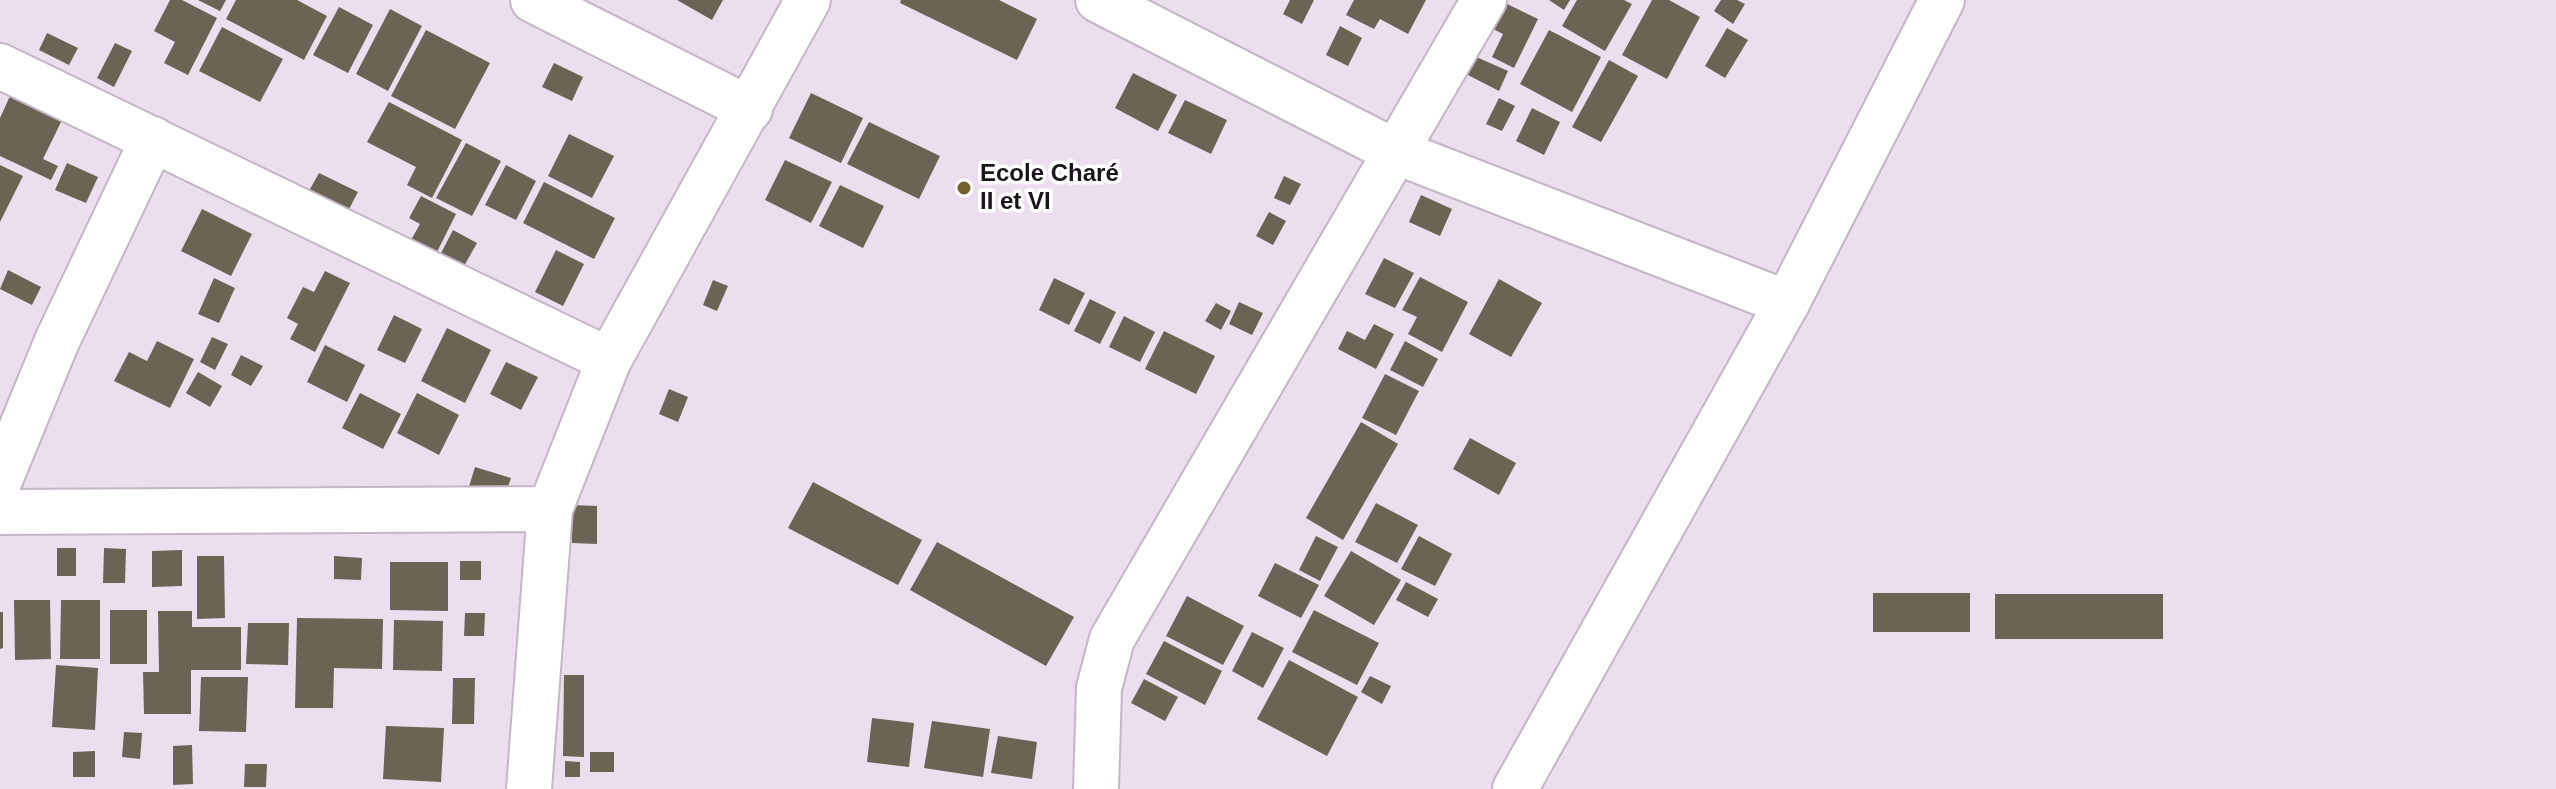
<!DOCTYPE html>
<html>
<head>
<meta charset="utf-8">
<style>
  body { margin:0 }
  canvas { display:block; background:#ecdeef }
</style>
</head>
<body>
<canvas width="2556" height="789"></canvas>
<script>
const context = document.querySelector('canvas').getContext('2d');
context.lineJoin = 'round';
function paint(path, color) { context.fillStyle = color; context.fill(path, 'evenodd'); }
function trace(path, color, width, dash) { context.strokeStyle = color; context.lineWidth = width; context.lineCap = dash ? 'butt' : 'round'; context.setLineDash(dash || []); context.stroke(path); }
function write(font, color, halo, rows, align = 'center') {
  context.font = font + ' Helvetica,sans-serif'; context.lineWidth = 7; context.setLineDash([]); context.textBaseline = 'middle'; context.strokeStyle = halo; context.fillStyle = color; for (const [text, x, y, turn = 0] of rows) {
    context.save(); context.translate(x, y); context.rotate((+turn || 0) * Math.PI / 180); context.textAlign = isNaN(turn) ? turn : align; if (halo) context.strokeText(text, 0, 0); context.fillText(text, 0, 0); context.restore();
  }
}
paint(new Path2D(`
  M170 0H182L217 18 188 75 164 63 175 42 154 31Z
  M198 0H226L220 11Z
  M236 0H297L327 16 304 60 226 19Z
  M677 0H723L712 20Z
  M901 0H999L1037 19 1017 60 900 3Z
  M1290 0H1314L1302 24 1283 14Z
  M1354 0H1426L1408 34 1380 19 1374 29 1346 15Z
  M1549 0H1570L1564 10Z
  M1577 0H1624L1632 4 1605 51 1562 26Z
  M1652 0H1669L1700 17 1667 79 1622 55Z
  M1721 0H1737L1745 4 1733 24 1714 11Z
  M1503 2 1538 19 1514 68 1492 57 1503 34 1491 28Z
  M339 7 373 25 348 73 313 55Z
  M390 9 422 26 388 91 356 74Z
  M1340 26 1362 38 1348 66 1326 55Z
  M222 27 283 59 260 102 199 71Z
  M1727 28 1748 40 1725 78 1705 66Z
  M426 30 490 63 455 129 391 96Z
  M1549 30 1601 57 1572 112 1520 84Z
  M47 33 78 48 69 65 39 50Z
  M115 43 132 51 114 87 97 78Z
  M1472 55 1508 71 1499 91 1464 73Z
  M1609 60 1638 76 1601 142 1572 127Z
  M554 63 583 77 572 101 542 87Z
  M1133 73 1177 95 1158 131 1115 108Z
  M811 93 863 118 841 163 789 138Z
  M10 96 62 120 43 159 58 166 51 180 0 156V118Z
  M1499 98 1515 106 1502 131 1486 124Z
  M1185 100 1227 120 1211 154 1168 133Z
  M389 102 462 140 432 198 407 185 416 167 367 142Z
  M1532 108 1560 122 1544 155 1516 141Z
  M869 122 940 156 919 199 847 164Z
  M569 134 614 156 592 198 548 176Z
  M466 143 501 161 472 216 436 198Z
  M785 160 832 182 811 223 765 200Z
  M67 163 98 177 86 203 55 190Z
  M0 165 23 176 0 222Z
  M506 165 536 181 516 220 485 205Z
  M319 173 358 192 348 211 309 191Z
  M1284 176 1301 184 1290 205 1274 198Z
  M544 182 615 218 594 259 523 223Z
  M840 185 884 206 863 248 819 226Z
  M1421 195 1452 209 1440 236 1409 222Z
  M421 196 456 214 436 254 411 240 420 224 409 218Z
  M202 209 252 234 231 276 181 251Z
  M1269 212 1286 221 1273 245 1256 236Z
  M453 230 477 243 463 268 439 257Z
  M556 250 584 264 563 306 535 292Z
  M1384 258 1414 273 1395 308 1365 294Z
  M8 270 41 287 32 305 0 289Z
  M325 271 350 283 315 352 290 339 298 324 287 318 303 287 314 292Z
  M1420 277 1468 302 1442 352 1408 334 1417 317 1402 310Z
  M214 278 235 288 219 323 198 314Z
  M1054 278 1085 293 1069 325 1039 310Z
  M1499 279 1542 303 1511 357 1469 334Z
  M713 280 728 286 717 311 703 305Z
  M1090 299 1116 312 1100 344 1074 331Z
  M1239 302 1263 313 1252 335 1229 324Z
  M1216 303 1231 311 1221 330 1205 321Z
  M394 315 422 329 405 363 377 350Z
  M1124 316 1155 332 1140 362 1109 347Z
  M1374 324 1394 334 1376 369 1338 349 1347 331 1365 340Z
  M447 328 491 350 465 403 421 381Z
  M1164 331 1215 356 1196 394 1145 369Z
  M212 337 228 344 215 370 200 362Z
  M157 341 194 359 170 408 114 381 129 352 147 361Z
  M1405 341 1438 359 1423 387 1390 370Z
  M325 345 365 365 347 402 307 382Z
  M241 355 263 366 251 386 231 375Z
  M506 362 538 377 521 410 490 394Z
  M198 372 222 386 210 407 186 393Z
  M1385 374 1419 391 1396 435 1362 418Z
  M669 389 688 397 678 422 659 414Z
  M360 393 401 414 383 449 342 428Z
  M417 393 459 415 439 455 397 433Z
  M1361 422 1398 444 1343 540 1306 518Z
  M1470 438 1516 463 1499 495 1453 469Z
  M475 467 511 478 502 504 467 493Z
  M813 482 922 540 898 585 788 528Z
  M1376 503 1418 525 1397 563 1355 542Z
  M572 505 597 506V544L572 543Z
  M1316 536 1338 547 1320 581 1299 570Z
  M1419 536 1452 554 1435 586 1401 569Z
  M937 542 1074 617 1046 666 910 590Z
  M57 548H76V576H57Z
  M104 548 126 549 125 583H103Z
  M182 550V586L152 587V551Z
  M1351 551 1401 580 1374 625 1324 596Z
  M197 556H224L225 618 197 619Z
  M334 556 362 558 361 580 334 579Z
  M460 561H481V580H460Z
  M390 562H448V611L390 610Z
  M1275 563 1319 585 1301 618 1258 596Z
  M1406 582 1438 599 1428 617 1396 600Z
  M1873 593H1970V632H1873Z
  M1995 594H2163V639H1995Z
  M1187 596 1244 626 1223 665 1166 636Z
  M14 600H50L51 659 15 660Z
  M61 600H100V659H60Z
  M110 610H147V664H110Z
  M1314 610 1379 643 1357 685 1292 652Z
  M158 611H192V627H241V670H191V714H144L143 672H159Z
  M0 612H3V648L0 649Z
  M465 613H485L484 636H464Z
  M297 618 383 619 382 669 334 668 333 708H295Z
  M394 620 443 621 442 671 393 670Z
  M248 623H289L288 665 246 664Z
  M1252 632 1284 648 1263 688 1232 671Z
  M1164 641 1222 671 1205 705 1146 674Z
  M1289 660 1358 697 1327 756 1257 719Z
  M56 665 98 668 95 730 52 727Z
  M564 675H584V757L563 756Z
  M1370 676 1391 686 1382 704 1361 692Z
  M201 677H248L246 732 199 731Z
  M453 678H475L474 724H452Z
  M1144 679 1178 697 1165 721 1131 703Z
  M872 718 914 723 909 767 867 762Z
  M932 721 990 729 983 777 924 768Z
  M386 726 444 728 441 782 383 779Z
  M124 732 142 733 140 759 122 757Z
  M998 736 1037 742 1032 779 991 773Z
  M192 745 193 784 173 785V746Z
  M95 751V777H73V752Z
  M590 752H614V772H590Z
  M565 761 580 762V777H565Z
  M245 764H267L266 787H244Z`), '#6b6353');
const minor = new Path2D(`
  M533 0 750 109
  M1098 0 1394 151 1787 303
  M0 66 609 360
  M0 480 57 341 153 139
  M0 512 550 509
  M529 789 550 509 609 360 808 0
  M1096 789 1099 688 1112 639 1484 0`);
const tertiary = new Path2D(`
  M1515 789 1787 303 1942 0`);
trace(minor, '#c4b6c6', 48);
trace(tertiary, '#c4b6c6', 48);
trace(minor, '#fff', 44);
trace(tertiary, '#fff', 44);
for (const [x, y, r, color] of [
  [964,188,8,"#766030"]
]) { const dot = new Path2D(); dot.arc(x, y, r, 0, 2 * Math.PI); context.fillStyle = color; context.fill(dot); trace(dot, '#fff', 3); }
write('bold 24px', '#1a151b', '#fff', [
  ["Ecole Charé",980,174],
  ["II et VI",980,202]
], 'left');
</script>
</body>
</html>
